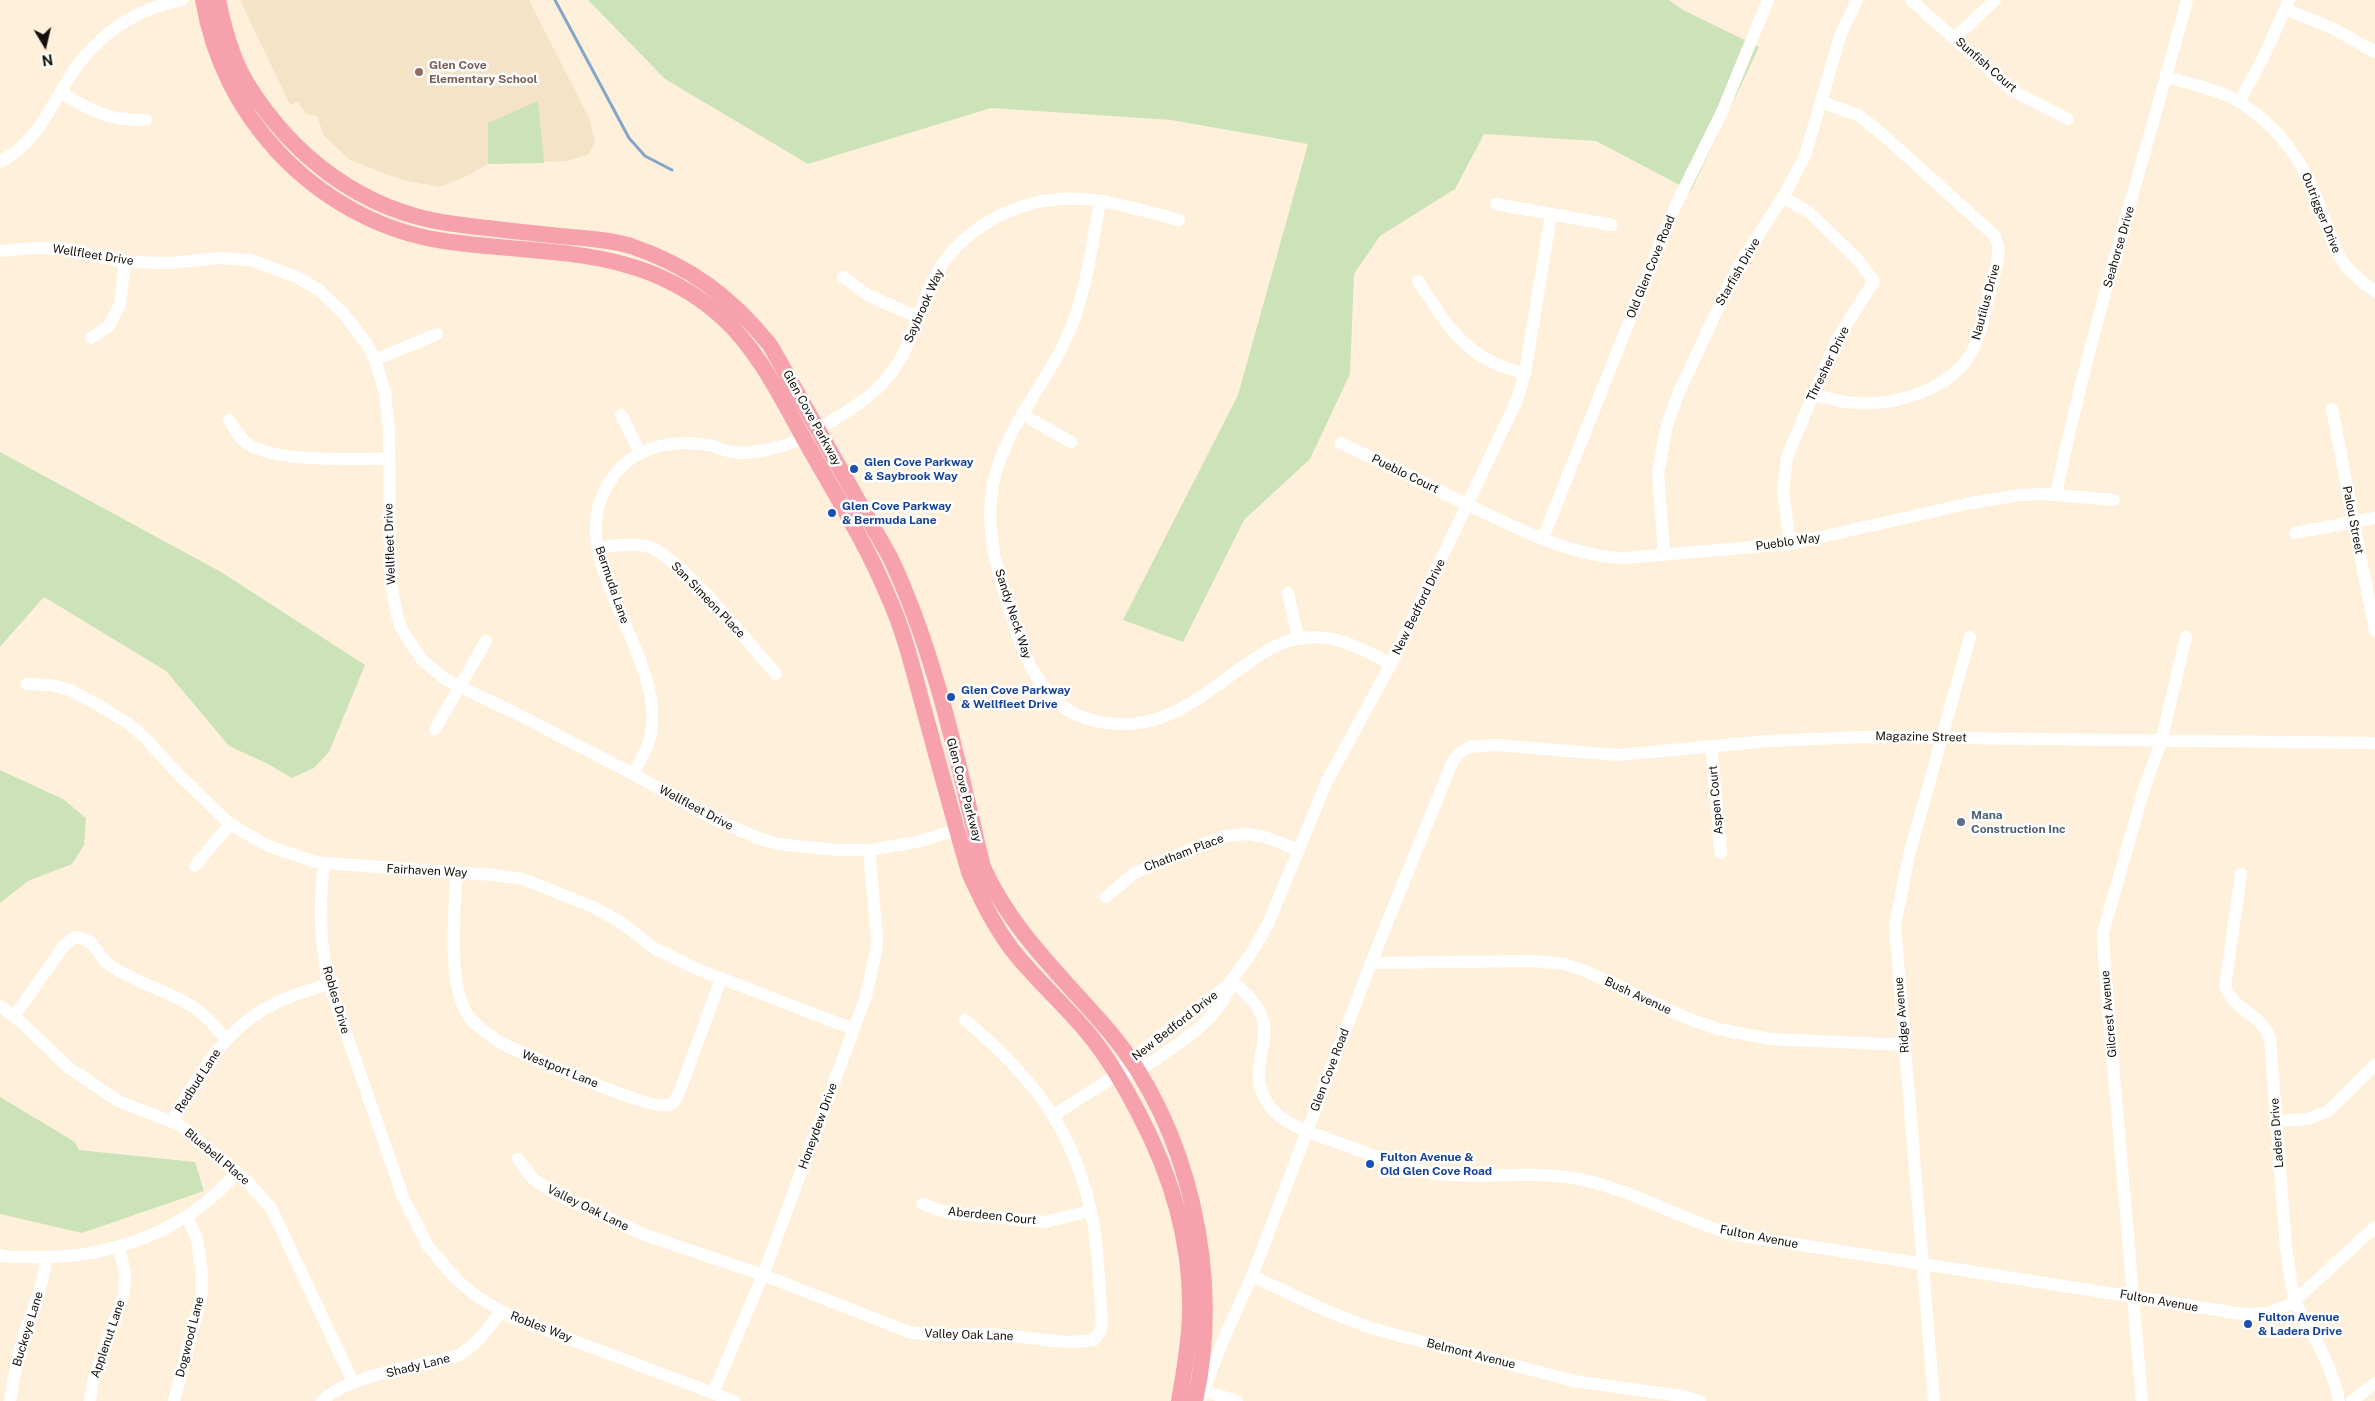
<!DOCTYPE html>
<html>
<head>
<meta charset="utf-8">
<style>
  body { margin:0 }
  #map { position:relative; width:2375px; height:1401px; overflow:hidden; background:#fff0db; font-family:"Public Sans",sans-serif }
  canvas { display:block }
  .north { position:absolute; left:20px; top:20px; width:50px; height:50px; -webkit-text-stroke:4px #fff; paint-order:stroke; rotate:171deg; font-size:14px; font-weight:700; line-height:20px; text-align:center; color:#141009 }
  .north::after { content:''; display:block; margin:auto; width:18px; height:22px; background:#141009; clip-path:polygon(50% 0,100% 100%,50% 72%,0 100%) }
</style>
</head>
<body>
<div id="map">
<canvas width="2375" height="1401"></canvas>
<div class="north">N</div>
</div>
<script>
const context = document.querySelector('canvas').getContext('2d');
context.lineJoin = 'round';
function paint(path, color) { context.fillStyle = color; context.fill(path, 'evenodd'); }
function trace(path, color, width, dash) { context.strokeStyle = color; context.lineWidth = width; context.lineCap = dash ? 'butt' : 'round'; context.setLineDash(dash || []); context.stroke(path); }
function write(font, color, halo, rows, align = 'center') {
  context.font = font + ' "Public Sans",sans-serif'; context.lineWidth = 5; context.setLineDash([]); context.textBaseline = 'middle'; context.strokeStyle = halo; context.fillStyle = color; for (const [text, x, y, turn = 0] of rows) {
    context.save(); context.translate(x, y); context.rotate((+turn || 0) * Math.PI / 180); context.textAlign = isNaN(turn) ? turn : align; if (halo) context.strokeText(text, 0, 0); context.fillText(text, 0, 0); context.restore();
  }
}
paint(new Path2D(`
  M240 0H529L590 120 595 143 589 154 567 161 488 164 467 176 440 187 402 180 350 160 324 136 317 116 306 114 298 102 290 105Z`), '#f5e3c7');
paint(new Path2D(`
  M588 0H1669L1683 10 1759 47 1691 191 1596 141 1484 134 1455 189 1380 236 1354 274 1350 374 1310 459 1244 520 1183 642 1123 620 1238 395 1308 144 1171 120 991 108 808 164 665 79Z
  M538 101 544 163 488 164V123Z
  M0 452 221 572 365 665 329 752 314 768 292 778 266 763 229 746 166 671 44 597 0 647Z
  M0 770 63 799 86 818 84 845 72 864 28 881 0 903Z
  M0 1097 75 1142 79 1150 195 1162 204 1191 82 1233 0 1214Z`), '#cce3ba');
trace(new Path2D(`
  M555 0 629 138 645 156 672 170`), '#83a7c8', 3);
trace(new Path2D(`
  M1911 0 2013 91 2068 119
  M2286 9 2334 29 2375 52
  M1955 38 1995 0
  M2167 77C2185 82 2204 87 2221 93 2264 110 2298 152 2315 194 2334 240 2330 261 2375 291
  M62 93C90 111 111 121 146 120
  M2239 102 2264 56 2289 0
  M0 162C47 136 53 93 85 56 111 26 143 7 182 0
  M1783 197 1810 213 1859 261 1874 281 1837 339 1787 457 1783 490 1790 544
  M1100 202C1091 248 1086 297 1066 339 1041 393 997 437 991 498 986 546 1004 592 1018 636 1029 670 1052 709 1088 719 1157 739 1196 699 1248 663 1263 653 1278 642 1297 639 1332 632 1361 648 1391 664
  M1496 204 1612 225
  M0 251 35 248 62 249 125 262 171 263 219 258 250 260 297 277 319 290 343 313 367 344 375 360 385 393 389 432 390 578 397 616 402 630 422 660 448 681 517 714 633 774 714 819 758 838 778 844 836 850H869L916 842 964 828
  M843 277 869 296 918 317
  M1418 281C1449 328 1467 361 1525 373
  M91 338 109 326 120 304 125 262
  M375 360 437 334
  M1813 394C1826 398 1840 402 1854 403 1894 406 1950 390 1971 353 1982 334 1985 311 1990 291 1994 273 2004 252 1994 235L1882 134 1860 116 1822 102
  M2332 409 2375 631
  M1022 414 1071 442
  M621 415 640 452
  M229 420C235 429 240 440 251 446 285 463 350 458 389 459
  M1341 443C1382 463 1423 483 1464 503 1515 527 1568 556 1624 558L1790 544 1971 503 2020 495 2044 494 2114 500
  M2056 495C2090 328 2143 165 2187 0
  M2295 533 2375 518
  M1543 538 1674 209 1722 112 1768 0
  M598 548C615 545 631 543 647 546 677 553 753 648 776 674
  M1664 555 1658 472 1667 425 1679 392 1737 268 1783 197 1805 156 1840 36 1857 0
  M1288 593 1298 638
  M27 684 51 685 70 690 98 705 129 724 145 738 179 775 230 824 268 846 313 861 324 863 494 875 523 879 593 907 622 923 654 948 697 969 853 1029
  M435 729 486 641
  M1711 746 1721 853
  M633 774C640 761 649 747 651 732 664 656 573 570 601 499 620 451 661 438 709 445 717 447 725 451 733 452 752 455 790 446 806 436 834 419 867 403 888 377 912 349 918 308 935 276 964 224 1026 194 1085 199 1116 202 1148 212 1179 220
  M324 863C319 906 320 935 327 978L403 1197 428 1246 457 1280 475 1295 511 1317 734 1401
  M195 866 230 824
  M457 872C454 908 447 987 469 1017 477 1027 488 1034 499 1042 522 1053 650 1112 669 1105 675 1103 678 1095 680 1090L721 979
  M2241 874 2225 987C2238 1014 2262 1014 2270 1039L2286 1248 2294 1301C2312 1332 2332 1365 2339 1401
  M1106 897 1134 873 1224 836 1248 834 1265 837 1299 850
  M1371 963 1534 961 1564 964 1583 970 1689 1019 1718 1029 1770 1039 1905 1045
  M1232 980C1242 990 1255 1001 1261 1015 1274 1045 1242 1073 1272 1109 1288 1127 1316 1135 1339 1143 1372 1154 1404 1170 1439 1174 1486 1179 1532 1170 1579 1179 1632 1190 1679 1218 1731 1234L2243 1314 2268 1313 2291 1304 2375 1227
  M0 1006 22 1023 69 1068 118 1101 178 1124 248 1182 271 1208 353 1382
  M14 1016 63 947 74 937C98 939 95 955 111 966 157 996 190 990 226 1040
  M1130 1072 1138 1071C1171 1048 1217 1024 1231 984
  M1054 1115 1118 1074 1130 1060 1227 986 1252 952 1269 922 1326 783 1391 664 1517 400 1525 373 1551 215
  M2276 1121 2308 1119 2328 1111 2375 1065
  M171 1122C199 1076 224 1028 274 1004 291 995 311 990 329 984
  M518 1159 533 1179 556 1194 645 1235 763 1275 909 1332C938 1338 961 1333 990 1334 1024 1335 1060 1346 1094 1340L1101 1330 1102 1321C1099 1290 1099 1258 1094 1227 1078 1135 1035 1078 965 1020
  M923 1204 941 1211 958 1214 1045 1222 1090 1211
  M0 1255C12 1258 26 1257 38 1257 114 1258 187 1230 237 1172
  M1252 1276 1329 1312 1374 1329 1574 1381 1681 1396 1700 1401
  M1204 1391 1237 1401
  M713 1393 763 1275 866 996 876 951 877 938 869 850
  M1200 1400 1224 1338 1252 1276 1371 963 1451 765 1458 754 1469 747 1495 745 1619 755 1768 741 1866 737 2375 743
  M10 1401C14 1378 17 1354 25 1332 34 1306 44 1284 46 1257
  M90 1401 93 1381 124 1294 125 1273 119 1248
  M174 1401 202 1294V1272L197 1240 187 1216
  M322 1401C346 1376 422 1365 457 1356 477 1345 488 1329 501 1311
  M1934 1401 1895 926 1909 855 1970 637
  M2142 1401 2105 970 2103 933 2145 786 2161 742 2186 637
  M2352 1401 2375 1383`), '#fff', 12);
trace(new Path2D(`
  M203 0C213 58 238 109 278 152 322 199 381 232 444 241 545 256 640 243 722 317 760 352 782 400 807 444 835 494 866 543 888 596 904 631 913 669 923 706 938 761 953 817 969 872 982 902 997 932 1018 957 1040 983 1065 1006 1087 1032 1108 1057 1123 1084 1138 1112 1172 1176 1192 1242 1190 1315 1189 1343 1184 1373 1179 1401
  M218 0C224 29 232 60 248 85 293 157 362 210 447 223 484 228 522 232 560 236 583 238 608 239 631 246 690 266 731 297 770 345L890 557C936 654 958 763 983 867 1012 932 1064 978 1109 1031 1190 1127 1223 1279 1195 1401`), '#f6a1ac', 16);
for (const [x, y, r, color] of [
  [419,72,5,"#8d6e63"],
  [854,469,5,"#1a4fb4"],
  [832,513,5,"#1a4fb4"],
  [951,697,5,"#1a4fb4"],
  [1961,822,5,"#5c6f8a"],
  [1370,1164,5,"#1a4fb4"],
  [2248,1324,5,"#1a4fb4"]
]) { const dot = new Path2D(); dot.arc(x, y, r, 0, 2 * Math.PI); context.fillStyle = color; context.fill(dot); trace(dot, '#fff', 2); }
write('bold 12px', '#785e54', '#fff', [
  ["Glen Cove",429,65],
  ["Elementary School",429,79]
], 'left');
write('12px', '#141009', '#fff', [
  ["Sunfish Court",1986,65,41],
  ["Outrigger Drive",2321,213,68],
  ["Seahorse Drive",2119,247,-74],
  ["Wellfleet Drive",93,255,9],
  ["Old Glen Cove Road",1651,267,-68],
  ["Starfish Drive",1738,272,-60],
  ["Nautilus Drive",1986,302,-75],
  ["Saybrook Way",924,306,-66],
  ["Thresher Drive",1828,364,-64],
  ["Glen Cove Parkway",812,418,61],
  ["Pueblo Court",1405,474,26],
  ["Palou Street",2353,520,79],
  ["Pueblo Way",1788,542,-8],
  ["Wellfleet Drive",390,544,-92],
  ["Bermuda Lane",612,585,71],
  ["San Simeon Place",708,600,46],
  ["New Bedford Drive",1419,607,-64],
  ["Sandy Neck Way",1013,614,72],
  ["Magazine Street",1921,737,1],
  ["Glen Cove Parkway",964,790,75],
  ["Aspen Court",1716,800,-95],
  ["Wellfleet Drive",696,808,28],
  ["Chatham Place",1184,853,-21],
  ["Fairhaven Way",427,871,3],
  ["Bush Avenue",1638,996,25],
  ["Robles Drive",336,1000,74],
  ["Gilcrest Avenue",2109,1014,-95],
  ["Ridge Avenue",1902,1015,-95],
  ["New Bedford Drive",1175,1026,-38],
  ["Westport Lane",560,1069,22],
  ["Glen Cove Road",1330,1070,-69],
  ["Redbud Lane",198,1081,-57],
  ["Honeydew Drive",818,1126,-70],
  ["Ladera Drive",2277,1133,-94],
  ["Bluebell Place",217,1157,40],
  ["Valley Oak Lane",588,1208,26],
  ["Aberdeen Court",992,1216,6],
  ["Fulton Avenue",1759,1237,11],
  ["Fulton Avenue",2159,1301,10],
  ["Robles Way",541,1327,21],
  ["Buckeye Lane",28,1329,-73],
  ["Valley Oak Lane",969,1335,2],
  ["Dogwood Lane",190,1337,-76],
  ["Applenut Lane",108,1339,-71],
  ["Belmont Avenue",1471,1354,14],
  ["Shady Lane",418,1366,-14]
]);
write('bold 12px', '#164399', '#fff', [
  ["Glen Cove Parkway",864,462],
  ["& Saybrook Way",864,476],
  ["Glen Cove Parkway",842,506],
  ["& Bermuda Lane",842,520],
  ["Glen Cove Parkway",961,690],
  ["& Wellfleet Drive",961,704],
  ["Fulton Avenue &",1380,1157],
  ["Old Glen Cove Road",1380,1171],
  ["Fulton Avenue",2258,1317],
  ["& Ladera Drive",2258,1331]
], 'left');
write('bold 12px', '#4e5e75', '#fff', [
  ["Mana",1971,815],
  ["Construction Inc",1971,829]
], 'left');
</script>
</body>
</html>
